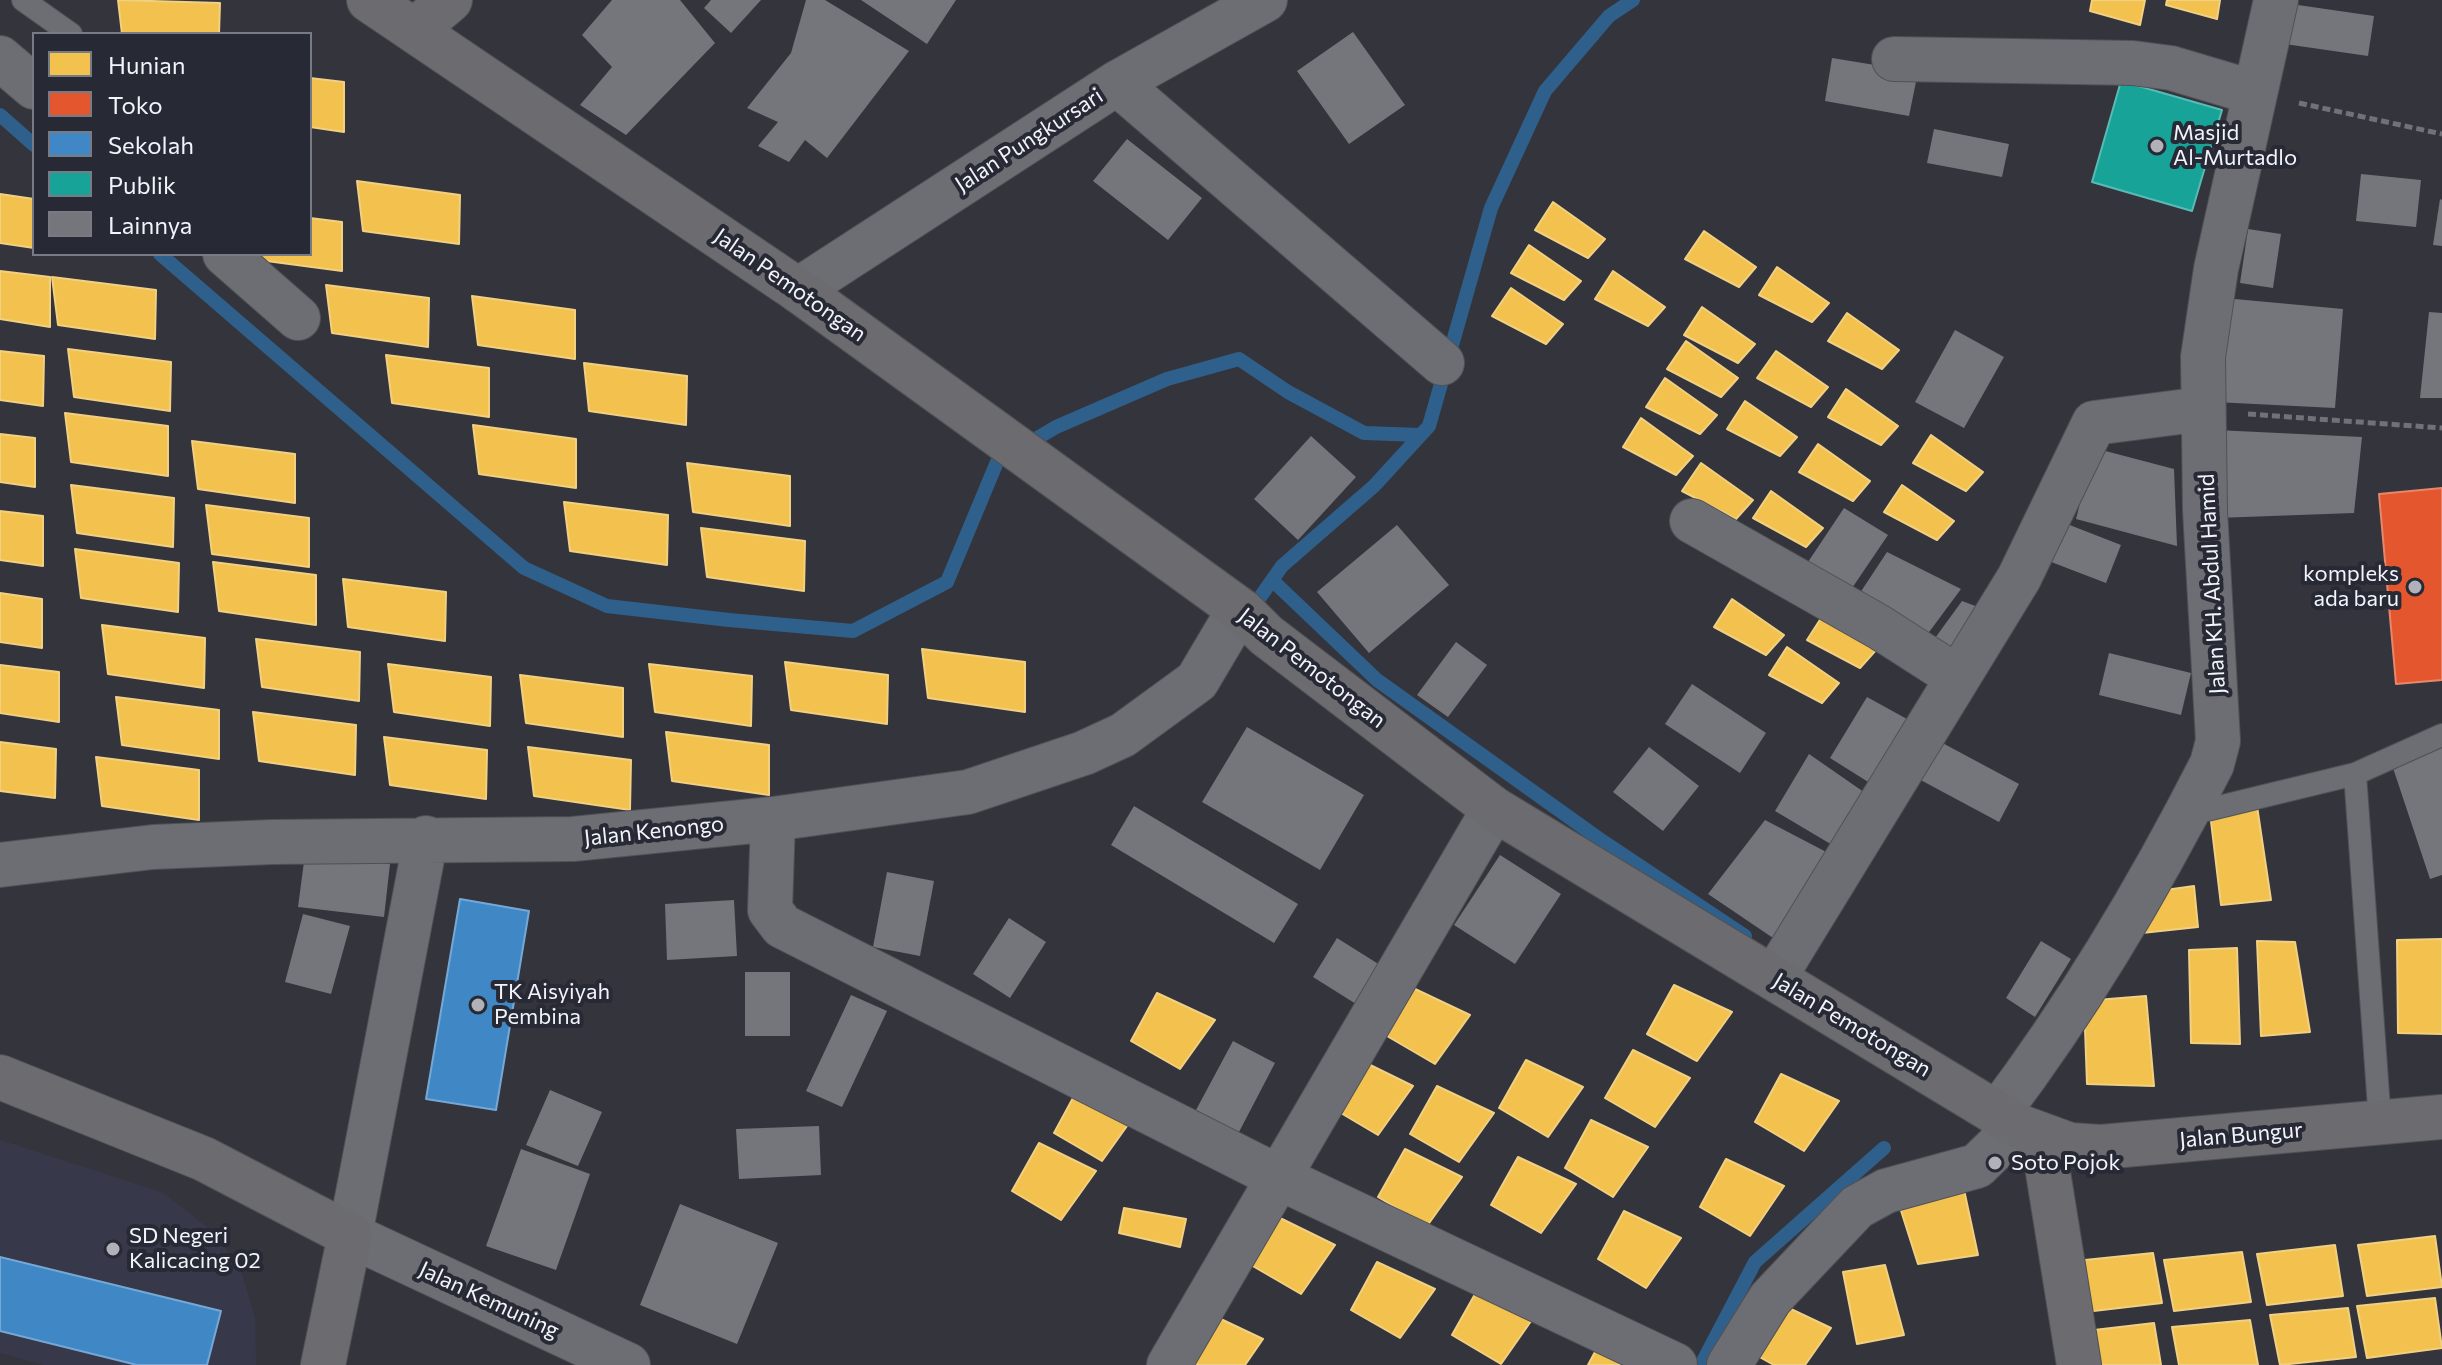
<!DOCTYPE html>
<html>
<head>
<meta charset="utf-8">
<style>
  body { margin:0 }
  #map { position:relative; width:2442px; height:1365px; overflow:hidden; background:#34353c; font-family:Commissioner,sans-serif }
  canvas { display:block }
  .legend { position:absolute; left:32px; top:32px; width:280px; height:224px; box-sizing:border-box; background:#272935; border:2px solid #787a85; margin:0; padding:10px 14px; list-style:none; font-size:24px; color:#f2f4fc }
  .legend li { display:flex; align-items:center; gap:16px; height:40px }
  .legend b { width:40px; border:2px solid #787a85 }
</style>
</head>
<body>
<div id="map">
<canvas width="2442" height="1365"></canvas>
<ul class="legend">
<li><b style="height:22px;background:#f2c14e"></b>Hunian</li>
<li><b style="height:22px;background:#e4572e"></b>Toko</li>
<li><b style="height:22px;background:#3f88c5"></b>Sekolah</li>
<li><b style="height:22px;background:#17a398"></b>Publik</li>
<li><b style="height:22px;background:#75767c"></b>Lainnya</li>
</ul>
</div>
<script>
const context = document.querySelector('canvas').getContext('2d');
context.lineJoin = 'round';
function paint(path, color) { context.fillStyle = color; context.fill(path, 'evenodd'); }
function trace(path, color, width, dash) { context.strokeStyle = color; context.lineWidth = width; context.lineCap = dash ? 'butt' : 'round'; context.setLineDash(dash || []); context.stroke(path); }
function write(font, color, halo, rows, align = 'center') {
  context.font = font + ' Commissioner,sans-serif'; context.lineWidth = 8; context.setLineDash([]); context.textBaseline = 'middle'; context.strokeStyle = halo; context.fillStyle = color; for (const [text, x, y, turn = 0] of rows) {
    context.save(); context.translate(x, y); context.rotate((+turn || 0) * Math.PI / 180); context.textAlign = isNaN(turn) ? turn : align; if (halo) context.strokeText(text, 0, 0); context.fillText(text, 0, 0); context.restore();
  }
}
paint(new Path2D(`
  M0 1140 164 1193 212 1231 240 1267 255 1317 256 1365H45L0 1353Z`), '#37394a');
const homes = new Path2D(`
  M118 0 220 3 219 34H122Z
  M2092 0H2145L2140 25 2090 11Z
  M2167 0H2220L2217 19 2166 5Z
  M310 78 344 82V132L310 127Z
  M357 181 460 195 459 244 363 231Z
  M0 194 34 199V248L0 243Z
  M1553 202 1605 239 1588 258 1535 230Z
  M310 218 342 222V271L244 258V254H310Z
  M1704 231 1756 267 1739 287 1685 259Z
  M1529 245 1581 281 1564 300 1511 273Z
  M1777 267 1829 303 1812 322 1759 295Z
  M0 271 50 277V327L0 319Z
  M1613 271 1665 307 1648 326 1595 299Z
  M52 277 156 290 155 339 58 325Z
  M326 285 429 298 428 347 332 333Z
  M1511 288 1563 324 1546 344 1492 316Z
  M472 296 575 310V359L478 345Z
  M1702 307 1755 344 1738 363 1684 335Z
  M1847 313 1899 350 1882 369 1828 341Z
  M1686 341 1738 378 1721 397 1667 369Z
  M68 349 171 362 170 411 74 397Z
  M0 351 44 356 43 406 0 400Z
  M1776 351 1828 387 1811 407 1757 378Z
  M386 355 489 368V417L392 403Z
  M584 363 687 376 686 425 589 411Z
  M1665 378 1717 415 1700 434 1646 407Z
  M1846 389 1898 426 1881 445 1828 417Z
  M1745 401 1797 437 1780 456 1727 429Z
  M65 413 168 426V476L71 462Z
  M1641 418 1693 456 1676 475 1623 447Z
  M473 425 576 439V488L479 474Z
  M0 434 35 438V487L0 482Z
  M1931 435 1983 472 1966 491 1913 463Z
  M192 441 295 454V503L198 489Z
  M1818 444 1870 481 1853 501 1799 472Z
  M687 463 790 476V526L693 512Z
  M1701 463 1753 500 1736 519 1682 491Z
  M71 485 174 498 173 547 77 533Z
  M1902 485 1954 521 1937 540 1884 512Z
  M1771 491 1823 528 1806 547 1753 518Z
  M564 502 668 515 667 565 570 551Z
  M206 505 309 518V567L212 554Z
  M0 511 43 516V566L0 560Z
  M701 528 805 541 804 591 707 577Z
  M75 549 179 563 178 612 81 598Z
  M213 562 316 575V625L219 611Z
  M343 579 446 592 445 641 348 627Z
  M0 593 42 599V648L0 642Z
  M1732 599 1784 635 1766 655 1714 627Z
  M1825 612 1877 649 1860 668 1807 640Z
  M102 625 205 638 204 688 108 674Z
  M256 639 360 652 359 701 262 687Z
  M1787 647 1839 683 1822 703 1769 675Z
  M922 649 1025 662V712L928 698Z
  M785 662 888 675 887 724 791 710Z
  M388 664 491 677 490 726 394 712Z
  M649 664 752 676 751 726 655 712Z
  M0 665 59 672V722L0 713Z
  M520 675 623 688V737L526 723Z
  M116 697 219 710V759L122 745Z
  M253 712 356 725 355 775 259 761Z
  M666 732 769 745V795L672 781Z
  M384 737 487 750 486 799 390 785Z
  M0 742 56 749 55 798 0 791Z
  M528 747 631 760 630 810 534 796Z
  M96 757 199 770V820L102 806Z
  M2257 806 2271 900 2221 905 2210 813Z
  M2194 886 2198 927 2142 933 2151 892Z
  M2442 939V1034L2398 1033 2397 940Z
  M2257 941 2295 942 2310 1032 2261 1036Z
  M2237 948 2240 1044 2191 1043 2189 950Z
  M1674 985 1732 1012 1697 1061 1647 1034Z
  M1413 988 1470 1015 1435 1064 1387 1036Z
  M1157 993 1215 1020 1180 1069 1131 1041Z
  M2146 996 2154 1086 2087 1084 2084 1001Z
  M1633 1050 1690 1078 1655 1127 1605 1098Z
  M1356 1058 1413 1086 1378 1135 1329 1106Z
  M1526 1060 1583 1087 1548 1137 1499 1108Z
  M1781 1074 1839 1101 1804 1151 1755 1122Z
  M1080 1085 1137 1112 1102 1161 1054 1133Z
  M1437 1086 1494 1113 1459 1162 1410 1134Z
  M1591 1120 1648 1147 1613 1197 1565 1168Z
  M1039 1143 1096 1171 1061 1220 1012 1191Z
  M1405 1149 1462 1177 1427 1226 1378 1197Z
  M1518 1157 1576 1184 1541 1233 1491 1205Z
  M1726 1159 1784 1186 1750 1236 1700 1207Z
  M1963 1185 1978 1255 1918 1264 1897 1198Z
  M1124 1208 1186 1219 1180 1247 1119 1233Z
  M1624 1211 1681 1238 1646 1288 1598 1259Z
  M1278 1217 1335 1245 1301 1294 1251 1265Z
  M2435 1236 2442 1287 2367 1296 2358 1245Z
  M2335 1245 2343 1296 2267 1305 2257 1254Z
  M2242 1252 2251 1302 2174 1311 2164 1260Z
  M2153 1253 2162 1303 2085 1312 2075 1261Z
  M1377 1262 1435 1289 1400 1338 1351 1310Z
  M1885 1265 1904 1335 1857 1344 1843 1272Z
  M1479 1287 1536 1314 1501 1364 1452 1335Z
  M2435 1298 2442 1348 2367 1358 2357 1306Z
  M1774 1301 1831 1328 1805 1365H1774L1747 1350Z
  M2348 1308 2356 1357 2280 1365 2270 1315Z
  M1206 1312 1263 1339 1245 1365H1189Z
  M2250 1320 2258 1365H2179L2172 1327Z
  M2154 1323 2161 1365H2083L2077 1332Z
  M1603 1337 1660 1365H1588Z`);
paint(homes, '#f2c14e');
trace(homes, '#f2d082', 2);
const shops = new Path2D(`
  M2442 488V680L2396 684 2379 494Z`);
paint(shops, '#e4572e');
trace(shops, '#e8866c', 2);
const schools = new Path2D(`
  M460 899 529 911 496 1110 426 1099Z
  M0 1257 221 1311 207 1365H137L0 1331Z`);
paint(schools, '#3f88c5');
trace(schools, '#75a8d6', 2);
const public = new Path2D(`
  M2121 81 2222 110 2192 211 2092 182Z`);
paint(public, '#17a398');
trace(public, '#59bbb6', 2);
trace(new Path2D(`
  M0 115 34 145
  M160 254 524 568 607 606 729 620 853 631 947 582 997 462 1056 427 1167 379 1239 359 1288 392 1364 433 1420 435
  M1272 580 1377 680 1598 838 1745 936
  M1249 613 1282 566 1374 486 1429 426 1491 208 1545 91 1609 16 1633 0
  M1701 1365 1755 1262 1884 1148`), '#2f608b', 14);
paint(new Path2D(`
  M612 0H680L715 43 626 135 580 105 612 67 582 35Z
  M711 0H761L731 33 704 8Z
  M806 0H825L909 51 827 158 805 140 789 162 758 146 778 122 747 108 791 53Z
  M861 0H956L927 44Z
  M2291 4 2374 16 2368 56 2285 44Z
  M1353 32 1405 105 1349 144 1297 71Z
  M1832 58 1918 72 1909 116 1825 101Z
  M1934 129 2009 144 2002 177 1927 163Z
  M1127 139 1202 198 1168 240 1093 181Z
  M2361 174 2421 180 2416 227 2356 221Z
  M2440 199 2442 200V246L2433 245Z
  M2248 229 2281 234 2273 288 2240 283Z
  M2224 298 2343 309 2335 408 2215 402Z
  M2429 312 2442 313V398H2420Z
  M1955 330 2004 357 1964 428 1915 402Z
  M2216 430 2362 437 2354 513 2216 518Z
  M1311 436 1356 477 1298 540 1254 499Z
  M2094 448 2174 469 2177 546 2076 519Z
  M1844 508 1888 535 1846 597 1802 571Z
  M2062 522 2121 545 2106 583 2046 560Z
  M1397 525 1449 585 1369 653 1317 592Z
  M1887 552 1961 589 1921 643 1854 602Z
  M1962 601 1989 611 1957 665 1930 645Z
  M1456 642 1487 665 1448 717 1417 695Z
  M2109 653 2191 673 2181 715 2099 695Z
  M1692 684 1766 733 1740 773 1665 724Z
  M1867 697 1916 724 1873 785 1830 758Z
  M1247 727 1364 795 1320 870 1202 802Z
  M1935 739 2019 784 1999 822 1915 777Z
  M2442 744V875L2430 879 2393 768Z
  M1649 747 1699 786 1663 831 1613 792Z
  M1809 754 1871 797 1839 849 1775 811Z
  M1134 806 1298 904 1274 943 1111 845Z
  M1765 820 1834 856 1779 942 1708 894Z
  M305 854 390 864 384 917 298 907Z
  M1500 855 1561 894 1515 964 1454 925Z
  M887 872 934 881 920 956 873 947Z
  M734 900 737 956 667 960 665 904Z
  M303 914 350 926 331 994 285 982Z
  M1009 918 1046 942 1010 998 973 974Z
  M1337 938 1380 965 1356 1004 1313 977Z
  M2041 941 2071 959 2035 1017 2006 998Z
  M745 972H790V1036H745Z
  M851 995 887 1011 842 1107 806 1091Z
  M1233 1041 1275 1063 1239 1132 1196 1110Z
  M550 1090 602 1112 578 1166 526 1145Z
  M819 1126 821 1175 739 1179 736 1129Z
  M521 1149 590 1174 556 1270 486 1246Z
  M680 1204 778 1243 737 1344 640 1305Z`), '#75767c');
const lane = new Path2D(`
  M23 0 71 34
  M2355 774 2380 1122
  M2186 815 2355 774 2442 735`);
const street = new Path2D(`
  M0 58 34 87
  M1894 59 2133 63 2171 68 2255 93
  M1117 83 1442 363
  M225 254 298 318
  M798 290 1117 83 1265 0
  M1692 521 1879 627 1957 677
  M773 819 770 910 782 926 1280 1178 1675 1365
  M426 838 350 1235 628 1365
  M0 865 153 847 272 842 573 839 773 819 968 792 1084 753 1123 735 1197 681 1239 610
  M1774 978 2019 578 2094 423 2203 409
  M1997 1114C2080 1004 2150 886 2212 764L2218 741 2205 510 2203 357 2216 269 2276 0
  M1169 1365 1494 809
  M1729 1365 1770 1299 1857 1207 1886 1191 1977 1166 2018 1126`);
const secondary = new Path2D(`
  M369 0 798 290 1243 612 1266 635 1494 809 2018 1126 2070 1145 2101 1147 2442 1117
  M416 29 450 0
  M0 1077 204 1159 350 1235 323 1365
  M2042 1135 2079 1365`);
trace(lane, '#505156', 24);
trace(street, '#505156', 46);
trace(secondary, '#505156', 46);
trace(new Path2D(`
  M2299 103 2442 134
  M2248 414 2442 428`), '#717278', 5, [8, 4]);
trace(lane, '#6d6e73', 22);
trace(street, '#6d6e73', 44);
trace(secondary, '#6c6b6f', 44);
for (const [x, y, r, color] of [
  [2157,146,8,"#b0b1b9"],
  [2415,587,8,"#b0b1b9"],
  [478,1005,8,"#b0b1b9"],
  [1995,1163,8,"#b0b1b9"],
  [113,1249,8,"#b0b1b9"]
]) { const dot = new Path2D(); dot.arc(x, y, r, 0, 2 * Math.PI); context.fillStyle = color; context.fill(dot); trace(dot, '#272935', 3); }
write('22px', '#f2f4fc', '#272935', [
  ["Masjid",2173,133],
  ["Al-Murtadlo",2173,158],
  ["kompleks",2399,574,"right"],
  ["ada baru",2399,599,"right"],
  ["TK Aisyiyah",494,992],
  ["Pembina",494,1017],
  ["Soto Pojok",2011,1163],
  ["SD Negeri",129,1236],
  ["Kalicacing 02",129,1261]
], 'left');
write('22px', '#f2f4fc', '#272935', [
  ["Jalan Pungkursari",1029,140,-33],
  ["Jalan Pemotongan",790,285,35],
  ["Jalan KH. Abdul Hamid",2212,584,-93],
  ["Jalan Pemotongan",1312,668,38],
  ["Jalan Kenongo",654,831,-6],
  ["Jalan Pemotongan",1852,1025,31],
  ["Jalan Bungur",2241,1135,-5],
  ["Jalan Kemuning",489,1300,25]
]);
</script>
</body>
</html>
